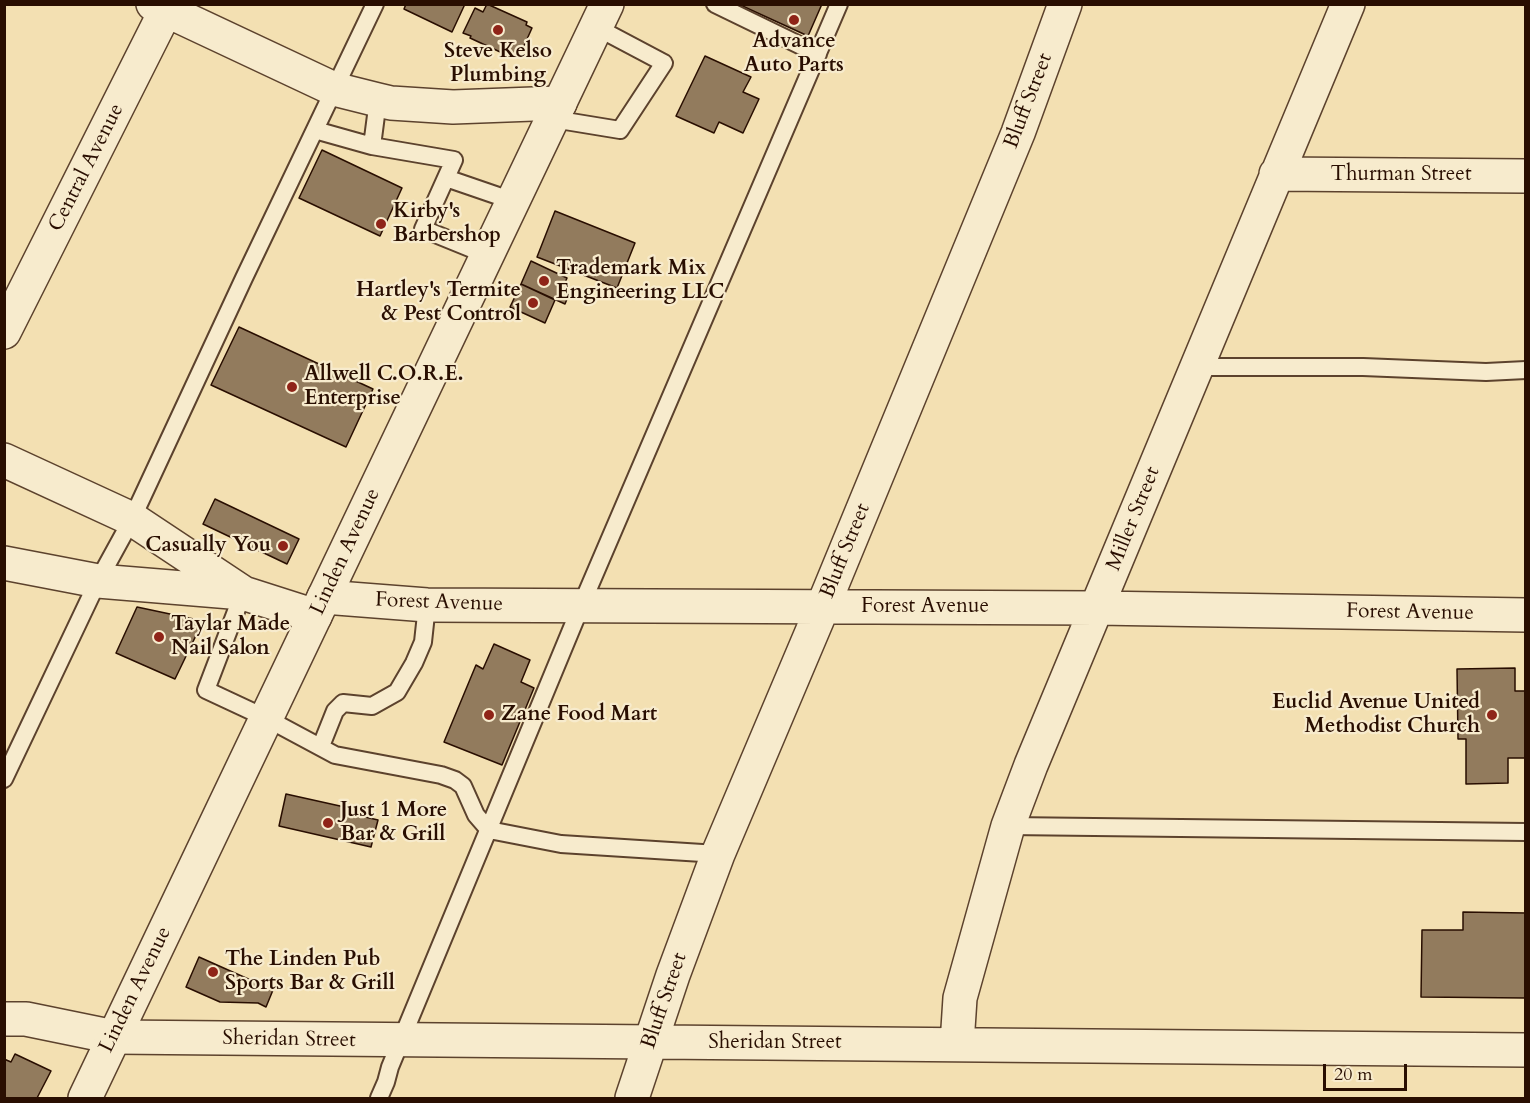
<!DOCTYPE html>
<html>
<head>
<meta charset="utf-8">
<style>
  body { margin:0 }
  #map { position:relative; width:1530px; height:1103px; overflow:hidden; background:#f3e0b2; font-family:Cardo,serif }
  canvas { display:block }
  .frame { position:absolute; inset:0; border:6px solid #290e01; pointer-events:none }
  .scale { position:absolute; left:1323px; top:1064px; width:84px; height:27px; box-sizing:border-box; border:3px solid #290e01; border-top:0; padding-left:8px; font-size:18px; line-height:21px; white-space:nowrap; color:#290e01; -webkit-text-stroke:4px #f7ebcd; paint-order:stroke }
</style>
</head>
<body>
<div id="map">
<canvas width="1530" height="1103"></canvas>
<div class="frame"></div>
<div class="scale">20 m</div>
</div>
<script>
const context = document.querySelector('canvas').getContext('2d');
context.lineJoin = 'round';
function paint(path, color) { context.fillStyle = color; context.fill(path, 'evenodd'); }
function trace(path, color, width, dash) { context.strokeStyle = color; context.lineWidth = width; context.lineCap = dash ? 'butt' : 'round'; context.setLineDash(dash || []); context.stroke(path); }
function write(font, color, halo, rows, align = 'center') {
  context.font = font + ' Cardo,serif'; context.lineWidth = 4.5; context.setLineDash([]); context.textBaseline = 'middle'; context.strokeStyle = halo; context.fillStyle = color; for (const [text, x, y, turn = 0] of rows) {
    context.save(); context.translate(x, y); context.rotate((+turn || 0) * Math.PI / 180); context.textAlign = isNaN(turn) ? turn : align; if (halo) context.strokeText(text, 0, 0); context.fillText(text, 0, 0); context.restore();
  }
}
const building = new Path2D(`
  M406 4H465L452 32 404 9Z
  M487 4 527 22 526 25 532 28 519 57 512 54 511 57 470 38 471 36 463 33 475 8 483 12Z
  M738 4H822L808 36Z
  M705 56 751 77 743 92 759 99 743 133 719 122 714 133 676 116Z
  M322 150 402 188 380 236 299 198Z
  M555 211 635 243 617 288 537 257Z
  M531 261 567 278 563 288 569 294 565 304 521 284Z
  M521 284 555 300 545 323 510 307Z
  M239 327 373 389 346 447 211 385Z
  M215 499 299 539 287 564 203 524Z
  M137 607 203 621 175 679 116 653Z
  M494 644 530 660 521 682 534 688 502 765 444 742 476 665 483 669Z
  M1515 668V691H1526V758H1508V783L1466 784V739H1458L1457 669Z
  M286 794 349 808 348 813 378 820 371 847 279 826Z
  M1463 912 1526 913V998L1421 997 1422 930H1463Z
  M199 957 273 990 266 1007 258 1003 220 1002 186 987Z
  M15 1054 51 1071 37 1098H4V1059L11 1062Z`);
paint(building, '#927b5d');
trace(building, '#290e01', 1.5);
const service = new Path2D(`
  M715 4 818 54
  M378 100 372 146 454 160 423 229 487 255
  M553 119 620 130 664 63 596 27
  M315 130 372 146
  M446 178 513 201
  M1197 367H1363L1486 372 1526 370
  M243 593 206 690 266 718 335 755 441 775 455 780 463 786 476 815 489 830 561 844 718 854
  M321 746 335 711 343 703 372 706 397 692 414 663 423 642 427 605
  M4 779 98 581 132 519 244 278 375 4
  M1008 826 1526 832
  M379 1098 386 1082 390 1067 581 606 839 4`);
const minor = new Path2D(`
  M153 4 334 89 378 100 391 103 453 107 560 103
  M1276 174 1526 176
  M4 332 169 4
  M4 460 132 519 242 592
  M4 563 98 581 243 593 315 616
  M324 597 427 605 1097 608 1526 615
  M4 1019H26L114 1037 1526 1050
  M957 1044 960 998 1008 826 1031 765 1348 4
  M632 1098 673 975 718 854 823 606 1018 133 1065 4`);
const tertiary = new Path2D(`
  M85 1098 607 4`);
trace(service, '#5c422d', 20);
trace(minor, '#5c422d', 36);
trace(tertiary, '#5c422d', 36);
trace(service, '#f7ebcd', 16);
trace(minor, '#f7ebcd', 33);
trace(tertiary, '#f7ebcd', 33);
for (const [x, y, r, color] of [
  [794,20,6,"#8f2418"],
  [498,30,6,"#8f2418"],
  [381,224,6,"#8f2418"],
  [544,281,6,"#8f2418"],
  [533,303,6,"#8f2418"],
  [292,387,6,"#8f2418"],
  [283,546,6,"#8f2418"],
  [159,637,6,"#8f2418"],
  [489,715,6,"#8f2418"],
  [1492,715,6,"#8f2418"],
  [328,823,6,"#8f2418"],
  [213,972,6,"#8f2418"]
]) { const dot = new Path2D(); dot.arc(x, y, r, 0, 2 * Math.PI); context.fillStyle = color; context.fill(dot); trace(dot, '#f7ebcd', 2); }
write('bold 21px', '#290e01', '#f7ebcd', [
  ["Advance",794,42,"center"],
  ["Auto Parts",794,66,"center"],
  ["Steve Kelso",498,52,"center"],
  ["Plumbing",498,76,"center"],
  ["Kirby's",393,212],
  ["Barbershop",393,236],
  ["Trademark Mix",556,269],
  ["Engineering LLC",556,293],
  ["Hartley's Termite",521,291,"right"],
  ["& Pest Control",521,315,"right"],
  ["Allwell C.O.R.E.",304,375],
  ["Enterprise",304,399],
  ["Casually You",271,546,"right"],
  ["Taylar Made",171,625],
  ["Nail Salon",171,649],
  ["Euclid Avenue United",1480,703,"right"],
  ["Methodist Church",1480,727,"right"],
  ["Zane Food Mart",501,715],
  ["Just 1 More",340,811],
  ["Bar & Grill",340,835],
  ["The Linden Pub",225,960],
  ["Sports Bar & Grill",225,984]
], 'left');
write('21px', '#290e01', '#f7ebcd', [
  ["Bluff Street",1029,101,-69],
  ["Central Avenue",87,168,-63],
  ["Thurman Street",1401,175],
  ["Miller Street",1134,519,-68],
  ["Bluff Street",846,551,-68],
  ["Linden Avenue",346,552,-65],
  ["Forest Avenue",439,603,2],
  ["Forest Avenue",925,607],
  ["Forest Avenue",1410,613,1],
  ["Linden Avenue",136,990,-64],
  ["Bluff Street",665,1001,-71],
  ["Sheridan Street",289,1040,1],
  ["Sheridan Street",775,1043]
]);
</script>
</body>
</html>
